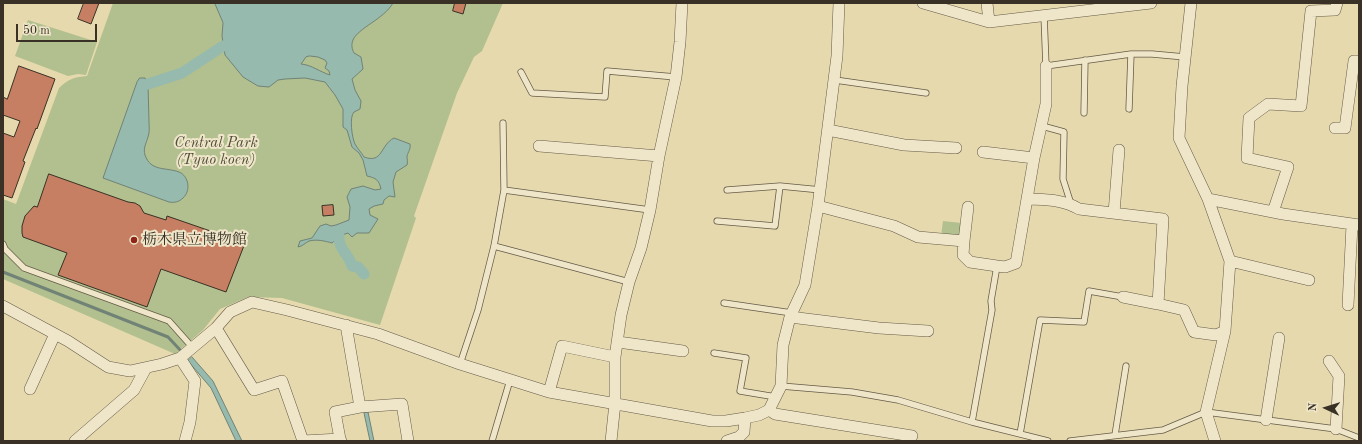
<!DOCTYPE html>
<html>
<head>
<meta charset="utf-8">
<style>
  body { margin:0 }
  #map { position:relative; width:1362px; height:444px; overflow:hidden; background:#e6d9ae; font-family:"Old Standard TT",serif }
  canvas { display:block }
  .frame { position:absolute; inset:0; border:4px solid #393125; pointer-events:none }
  .north { position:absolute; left:1306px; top:388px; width:40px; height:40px; -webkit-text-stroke:3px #efe6ca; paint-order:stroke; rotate:274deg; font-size:11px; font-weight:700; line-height:16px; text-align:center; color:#393125 }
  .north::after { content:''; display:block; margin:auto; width:14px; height:18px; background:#393125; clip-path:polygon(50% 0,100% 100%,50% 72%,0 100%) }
  .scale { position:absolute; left:16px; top:24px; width:81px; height:18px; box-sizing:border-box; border:2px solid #393125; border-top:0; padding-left:5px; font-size:12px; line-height:14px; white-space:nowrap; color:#393125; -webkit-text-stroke:3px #efe6ca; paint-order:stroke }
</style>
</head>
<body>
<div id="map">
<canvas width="1362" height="444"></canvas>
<div class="frame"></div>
<div class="north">N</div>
<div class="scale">50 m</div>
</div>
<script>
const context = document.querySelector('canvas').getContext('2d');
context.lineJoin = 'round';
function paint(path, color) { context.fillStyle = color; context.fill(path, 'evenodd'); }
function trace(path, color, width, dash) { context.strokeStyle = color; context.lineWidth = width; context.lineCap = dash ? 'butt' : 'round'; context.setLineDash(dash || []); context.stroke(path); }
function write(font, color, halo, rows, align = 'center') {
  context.font = font + ' "Old Standard TT","Noto Serif JP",serif'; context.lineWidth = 4; context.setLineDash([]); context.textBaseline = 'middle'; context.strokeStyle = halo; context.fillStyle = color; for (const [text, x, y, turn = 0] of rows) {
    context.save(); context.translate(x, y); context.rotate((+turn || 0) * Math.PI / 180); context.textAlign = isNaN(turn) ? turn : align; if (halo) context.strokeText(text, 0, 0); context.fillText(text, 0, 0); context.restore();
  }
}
paint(new Path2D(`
  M113 3H503L482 51 474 57 457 93 414 216 416 218 380 325 282 298 248 297 220 309 203 330 175 354 3 279V199L16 204 59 88C68 79 75 77 87 76Z
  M28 20 97 42 86 75 78 74 68 76 15 56Z
  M943 221 962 223 961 232 956 237 941 236Z`), '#b1c08e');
const water = new Path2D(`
  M215 3H393C384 19 358 28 353 40 351 45 352 49 354 53L361 57 363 69 352 79 355 90 361 101 360 109C358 110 356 111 354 112 349 117 352 138 355 144 357 148 361 152 364 157 383 164 380 145 394 138L410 144C411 149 408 152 407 156 407 159 408 162 407 165L396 172 393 182 395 197 389 196 384 200 383 204 374 206 369 209 370 215 378 219 369 233H357L352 237 348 233 339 236 332 243C325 241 317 239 309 241 305 243 303 246 298 247L300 241 312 238 320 226 326 224 331 226 336 225 349 220 350 207 347 197 351 189 363 186 375 190 381 189C379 180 376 178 367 176L363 160 359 153 352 147 347 130 343 127V109L335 95 325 82 305 78 285 79 278 80 269 87 258 86 243 77 225 55 222 36 223 23ZM310 56 318 57 325 60 327 63 325 68 329 71 330 75C320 72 312 65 301 64L306 57Z
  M140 78H145L148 84C148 97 149 109 149 122 149 126 150 132 148 137 146 144 143 148 145 155 151 172 166 167 179 172 189 176 191 191 183 198 179 202 174 203 169 202L103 178 137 82Z
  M192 357 213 381 242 441H236L211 388 188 361Z
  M368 412 374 441H370L364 413Z`);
paint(water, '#96baad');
trace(water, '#718377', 1);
trace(new Path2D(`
  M3 272 168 337 182 352`), '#718377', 3);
trace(new Path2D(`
  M148 84 182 73 223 46
  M339 236C338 249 349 254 352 266L358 267 364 274`), '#96baad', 11);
const building = new Path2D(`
  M84 3H99L91 24 78 19Z
  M455 3H466L463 14 453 11Z
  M19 66 55 79 37 129 36 128 23 161 25 162 12 198 3 195V133L14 137 20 121 3 115V97L7 99Z
  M49 174 128 202 135 203 140 206 144 213 166 220 167 216 245 243 226 292 161 269 147 307 58 275 67 253 23 237 22 233V226L25 216 34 206 37 207Z
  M333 205 334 215 323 216 322 206Z`);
paint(building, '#c67f62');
trace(building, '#393125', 1);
const lane = new Path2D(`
  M1044 15 1046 66 1131 54H1152L1185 57
  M521 72 532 93 605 97 607 71 676 77
  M835 80 926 93
  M1129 109 1131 54
  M1084 113 1085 60
  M1042 126 1064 132 1063 179 1071 204
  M504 190 650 210
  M727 190 780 186
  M717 221 775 226 780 186 821 190
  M3 244 5 249 24 268 169 321 193 348
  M494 246 629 282
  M724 303 792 313
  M714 353 746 358 740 391 776 397
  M460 364 478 310 494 246 504 190 503 123
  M781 386 852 392 898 400 972 422 1048 441
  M972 422 992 310 991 301 997 266
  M1020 434 1040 320 1084 322 1089 291 1123 297
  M1115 435 1126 366
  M492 441 510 380
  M1070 441 1163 430 1206 412 1336 429 1359 438`);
const street = new Path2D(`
  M923 3 989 22
  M987 3 989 22 1151 3
  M1191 3 1182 86 1179 138 1208 199 1230 261 1225 331 1206 412 1215 441
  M1335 128H1345L1354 61H1359
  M828 130 904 145 956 148
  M539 146 659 156
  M983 152 1034 158
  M1027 199C1045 200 1063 199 1079 209L1163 219 1158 304 1184 310 1194 332 1216 335 1225 331
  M1208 199 1283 214 1359 225
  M818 206 894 226 918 237 964 241 963 255 970 262 997 266 1005 267 1016 263 1034 158 1046 104V66
  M1273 212 1288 167 1247 158 1249 118 1268 104 1301 106 1311 11 1335 10 1337 3
  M1114 213 1119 150
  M964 241 968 207
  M1230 261 1309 280
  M1123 297 1158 304
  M1348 305 1352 225
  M3 306 68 341 108 367 130 371 162 364 180 358 216 328 230 312 252 302 287 310 378 334 460 364 549 392 712 421H726L745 418 759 415 769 410 781 386 783 345 790 317 805 285 818 206 837 56 839 3
  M790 317 879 328 928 331
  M346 325 360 407 402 404 408 441
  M216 328 254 390 282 381 303 441 340 439 341 441
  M618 342 683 351
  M180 358 195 381 190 422 185 441
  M1329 361 1339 376 1336 429
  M30 389 55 334
  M549 392 562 346 615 357
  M769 410 775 414 912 436
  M1266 420 1279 338
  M340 439 335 412 360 407
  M75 441 134 390 146 368
  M611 441 615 403V357L621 315 629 282 641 248 650 210 659 156 676 77 680 42 682 3
  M727 441 739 437 744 432 745 418`);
trace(lane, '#645b47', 7);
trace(street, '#645b47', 12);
trace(lane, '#efe6ca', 5.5);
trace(street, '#efe6ca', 11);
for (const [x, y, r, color] of [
  [134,240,4,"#8f2418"]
]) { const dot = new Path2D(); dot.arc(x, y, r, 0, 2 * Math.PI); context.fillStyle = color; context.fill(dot); trace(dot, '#efe6ca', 1.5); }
write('italic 15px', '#514e3a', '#efe6ca', [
  ["Central Park",216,143],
  ["(Tyuo koen)",216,160]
]);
write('15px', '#393125', '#efe6ca', [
  ["栃木県立博物館",142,240]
], 'left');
</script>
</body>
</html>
